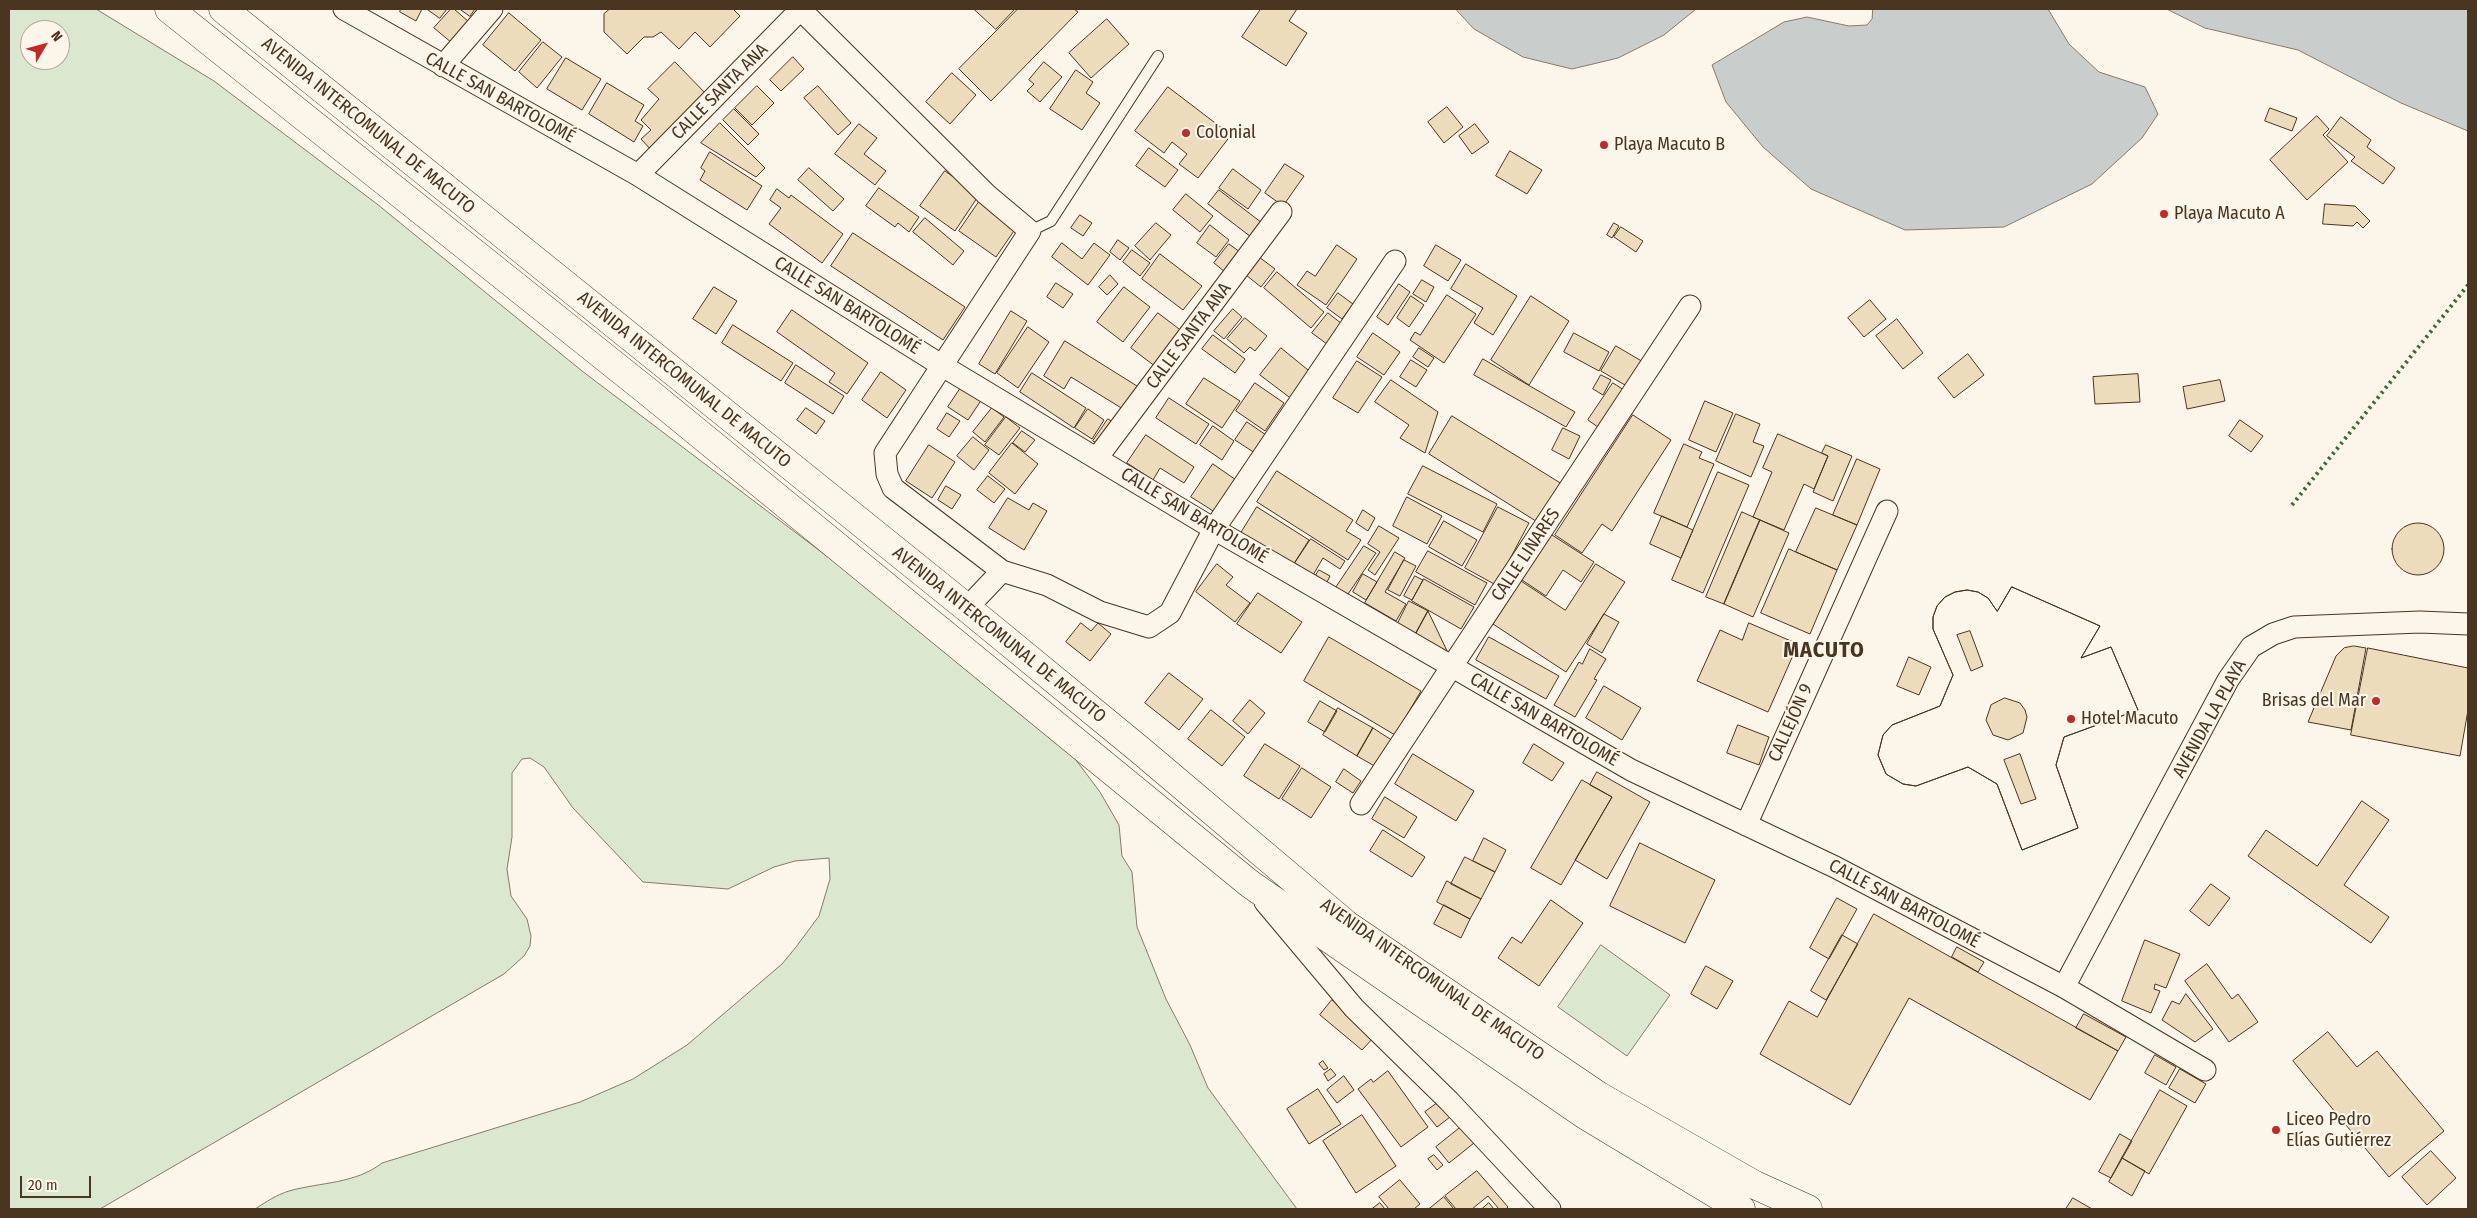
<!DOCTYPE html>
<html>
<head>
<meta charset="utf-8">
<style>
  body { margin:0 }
  #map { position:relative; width:2477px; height:1218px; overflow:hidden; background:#fbf6e9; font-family:"Fira Sans Condensed",sans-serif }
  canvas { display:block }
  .frame { position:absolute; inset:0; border:10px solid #4a3520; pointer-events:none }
  .north { position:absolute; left:20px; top:20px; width:50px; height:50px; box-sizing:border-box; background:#fbf6e9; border:1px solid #b4a999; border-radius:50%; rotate:53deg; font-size:14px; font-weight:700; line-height:20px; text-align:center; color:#4a3520 }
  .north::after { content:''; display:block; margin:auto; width:18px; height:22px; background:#c62828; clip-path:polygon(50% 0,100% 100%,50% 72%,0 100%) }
  .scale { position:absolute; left:20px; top:1176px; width:71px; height:22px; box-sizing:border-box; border:2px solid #4a3520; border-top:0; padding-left:6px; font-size:15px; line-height:18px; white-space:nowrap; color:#4a3520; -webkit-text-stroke:4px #fbf6e9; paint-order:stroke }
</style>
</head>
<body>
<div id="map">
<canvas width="2477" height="1218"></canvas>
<div class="frame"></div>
<div class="north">N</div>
<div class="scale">20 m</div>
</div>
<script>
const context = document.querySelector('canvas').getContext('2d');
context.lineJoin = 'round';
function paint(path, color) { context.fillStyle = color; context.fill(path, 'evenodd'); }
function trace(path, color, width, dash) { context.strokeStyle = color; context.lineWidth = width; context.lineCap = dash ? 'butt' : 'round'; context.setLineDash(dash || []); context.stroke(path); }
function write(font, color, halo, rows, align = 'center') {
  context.font = font + ' "Fira Sans Condensed",sans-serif'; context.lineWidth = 4; context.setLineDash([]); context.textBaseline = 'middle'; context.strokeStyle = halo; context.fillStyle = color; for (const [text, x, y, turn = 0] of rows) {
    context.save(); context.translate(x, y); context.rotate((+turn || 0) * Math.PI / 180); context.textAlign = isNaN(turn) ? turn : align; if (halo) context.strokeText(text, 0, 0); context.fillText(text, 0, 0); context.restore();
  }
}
const green = new Path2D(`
  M9 9H96L214 81 377 204 582 371 988 678 1070 752 1100 792 1119 825 1122 856 1132 872 1137 927 1166 999 1190 1045 1208 1088 1297 1209H255C266 1202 276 1195 289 1191 321 1182 355 1184 382 1163L580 1102 633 1079 687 1045 782 964 796 947 819 916 830 879 829 858 795 861 774 867 728 889 643 882 573 808 544 767 530 758 522 759 512 773V837L507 869 511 896 527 919 531 936 530 946 524 956 504 974 100 1209H9ZM30 30H60V60H30Z
  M1601 945 1670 995 1627 1056 1558 1007Z`);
paint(green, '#dce7d0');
trace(green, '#887966', 1);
const water = new Path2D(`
  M1456 9H1696L1664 35 1618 58 1572 69 1523 57 1474 29Z
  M1873 9H2048L2069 44 2099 72 2145 87 2158 114 2142 138 2092 184 2004 227 1905 230 1811 189 1763 147 1726 102 1712 65 1784 22 1807 17 1849 26 1867 25 1872 19Z
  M2167 9H2468V131L2401 103 2298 50 2205 28Z`);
paint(water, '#c9cecd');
trace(water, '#887966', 1);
const building = new Path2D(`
  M401 9H422L416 21 400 12Z
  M427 9H447L440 18Z
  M451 9H454L469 22 452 43 434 28Z
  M460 9H475L470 16Z
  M610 9H733L740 16 710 47 695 32 679 49 661 32 653 37H644L627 54 604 32V14Z
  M974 9H1015L996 29Z
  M1018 9H1074L1078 12 991 101 959 69Z
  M1261 9H1297L1289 21 1307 33 1286 66 1242 37Z
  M509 13 541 40 515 71 483 45Z
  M1107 19 1129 44 1091 78 1069 53Z
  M543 42 562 57 537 88 519 72Z
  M793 57 804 69 781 91 770 80Z
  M566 58 601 79 582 110 547 89Z
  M675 62 709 97 653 152 641 139 651 130 641 120 659 99 648 89Z
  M1044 62 1062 77 1040 102 1027 91 1034 84 1029 80Z
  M1076 70 1093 82 1086 93 1100 103 1082 130 1050 109Z
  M952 73 976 95 950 124 926 102Z
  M607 83 644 105 635 121 643 126 634 142 589 114Z
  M757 86 774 103 752 125 735 108Z
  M818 86 851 123 838 135 804 98Z
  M1168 87 1231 135 1198 178 1179 164 1187 154 1172 142 1164 153 1135 131Z
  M1447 107 1463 127 1444 143 1428 122Z
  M2270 108 2297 118 2292 131 2265 121Z
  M734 109 759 134 748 145 723 120Z
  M2317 116 2329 129 2323 135 2348 162 2307 200 2270 160Z
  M2341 117 2371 140 2367 147 2395 168 2383 184 2351 161 2355 157 2327 136Z
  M720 123 765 168 756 177 701 143Z
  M859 124 877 138 864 154 886 171 875 185 835 154Z
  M1475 124 1489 142 1472 154 1459 136Z
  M1149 148 1178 170 1165 187 1136 166Z
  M1510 151 1542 170 1527 194 1496 176Z
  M710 152 762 186 747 210 700 180 705 171 701 168Z
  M1285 164 1304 176 1283 206 1265 193Z
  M809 168 844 199 833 211 798 180Z
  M1233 169 1261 190 1248 209 1219 188Z
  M945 171 979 195 955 231 920 206Z
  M879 188 919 217 909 232 898 223 895 227 866 206Z
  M777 189 789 198 791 195 843 234 822 263 769 224 781 208 770 200Z
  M1219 190 1266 226 1255 240 1208 204Z
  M1186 194 1213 216 1200 232 1173 210Z
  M981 199 1018 225 996 257 959 231Z
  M2325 204 2355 206 2370 221 2363 228 2357 222 2353 226 2323 224Z
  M1080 215 1092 223 1083 236 1071 228Z
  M925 218 964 251 953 265 913 232Z
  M1156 223 1171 235 1150 260 1135 246Z
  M1614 223 1619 226 1612 238 1607 235Z
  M1210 225 1229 240 1216 257 1197 243Z
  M1621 227 1643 241 1636 252 1614 237Z
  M853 233 965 307 943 340 831 266Z
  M1118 240 1129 248 1120 260 1110 252Z
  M1062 243 1082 259 1094 243 1110 255 1088 285 1052 257Z
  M1229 244 1240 252 1225 272 1214 263Z
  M1337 245 1357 259 1326 305 1297 285 1307 271 1315 276Z
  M1436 245 1461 260 1448 281 1424 266Z
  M1132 250 1150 263 1140 276 1123 262Z
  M1160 254 1202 286 1183 310 1142 279Z
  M1259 257 1275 269 1261 287 1246 275Z
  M1466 264 1517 296 1493 335 1474 323 1483 308 1451 289Z
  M1277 272 1324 312 1311 328 1264 288Z
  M1110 275 1118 284 1107 295 1099 287Z
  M1422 280 1434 287 1426 302 1413 294Z
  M1056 283 1073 294 1063 308 1047 297Z
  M1399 284 1410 292 1388 325 1377 317Z
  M714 287 737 301 716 334 693 319Z
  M1124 287 1150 307 1123 342 1097 322Z
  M1338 293 1353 304 1342 319 1327 308Z
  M1447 295 1476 314 1444 363 1410 340 1415 332 1420 335Z
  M1411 296 1424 305 1409 327 1397 318Z
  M1531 296 1569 321 1529 385 1491 360Z
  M1870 300 1886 319 1864 337 1848 318Z
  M1233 309 1242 317 1224 339 1214 331Z
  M792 310 868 363 847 394 829 382 835 373 777 332Z
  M1011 311 1027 321 995 374 979 364Z
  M1158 313 1187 335 1160 370 1131 348Z
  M1328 313 1346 327 1331 347 1312 333Z
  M1245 318 1267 336 1255 351 1250 347 1244 353 1227 339Z
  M1897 319 1923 353 1903 369 1876 336Z
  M733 325 793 363 781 381 722 343Z
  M1028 327 1049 342 1018 388 997 373Z
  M1373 333 1400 352 1384 375 1357 357Z
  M1574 333 1609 352 1599 371 1564 352Z
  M1213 335 1245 359 1235 373 1202 349Z
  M1065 341 1137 386 1123 409 1071 377 1064 389 1044 376Z
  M1616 346 1645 363 1630 388 1601 371Z
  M1281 348 1313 374 1293 400 1260 375Z
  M1419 348 1434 358 1428 367 1413 357Z
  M1968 354 1984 375 1954 398 1938 378Z
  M1483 359 1575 412 1566 427 1474 375Z
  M1411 360 1427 370 1416 387 1400 377Z
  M1357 361 1382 377 1358 413 1333 398Z
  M796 365 844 396 833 414 785 383Z
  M881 372 906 390 887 418 862 400Z
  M1032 373 1086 408 1074 428 1020 392Z
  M2138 374 2140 402 2095 404 2093 377Z
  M1601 375 1611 380 1603 395 1593 389Z
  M1204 378 1240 401 1222 428 1186 404Z
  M1391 380 1438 412 1425 453 1400 438 1409 425 1375 402Z
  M2220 380 2225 401 2187 409 2183 387Z
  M1255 383 1284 403 1265 431 1236 411Z
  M1613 383 1627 392 1602 430 1588 420Z
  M962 386 982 399 968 420 948 407Z
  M1169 398 1209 424 1196 444 1156 418Z
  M1705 401 1733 413 1716 452 1689 440Z
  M806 408 825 421 816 434 797 420Z
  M992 408 1004 417 985 442 973 432Z
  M1088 409 1104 420 1092 439 1075 428Z
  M947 413 960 421 949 437 937 429Z
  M1736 414 1760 424 1753 442 1764 446 1751 477 1716 461Z
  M1633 415 1671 440 1612 531 1602 524 1582 553 1555 535Z
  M1452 416 1562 484 1539 523 1429 454Z
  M1006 417 1020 428 999 455 985 445Z
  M1108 419 1118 425 1103 447 1093 441Z
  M2240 420 2263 436 2251 452 2229 436Z
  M1247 422 1269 437 1258 455 1235 440Z
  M1213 426 1234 441 1222 460 1200 445Z
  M1563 428 1580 436 1569 459 1552 450Z
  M1022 431 1035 440 1025 452 1013 443Z
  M1778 434 1828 456 1814 489 1804 484 1784 530 1753 517 1772 472 1763 468Z
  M1146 435 1194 467 1184 483 1160 468 1153 480 1127 463Z
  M973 437 989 450 974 470 957 456Z
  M1012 443 1038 464 1015 494 989 473Z
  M1684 444 1702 452 1699 458 1714 464 1687 527 1654 513Z
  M929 445 955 462 932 498 906 481Z
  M1826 445 1852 456 1833 501 1813 492 1828 456 1822 453Z
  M1857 459 1880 469 1857 525 1833 515Z
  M1213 464 1239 482 1218 514 1191 497Z
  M1423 466 1497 504 1483 532 1408 494Z
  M1277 471 1353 520 1346 531 1361 540 1348 560 1257 502Z
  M1718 472 1749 485 1703 593 1672 580Z
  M988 476 1005 489 994 503 977 490Z
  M946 486 961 495 952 509 938 500Z
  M1407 497 1442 516 1427 544 1393 526Z
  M1008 498 1029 510 1033 503 1047 511 1024 550 989 528Z
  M1257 507 1309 540 1293 565 1241 533Z
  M1498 507 1529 523 1496 585 1465 568Z
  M1816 508 1857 525 1837 570 1796 552Z
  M1363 510 1375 518 1368 531 1356 523Z
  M1742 512 1760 520 1724 604 1706 597Z
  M1662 516 1693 530 1681 558 1650 544Z
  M1760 520 1789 533 1753 617 1724 604Z
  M1444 521 1477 540 1462 566 1429 547Z
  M2392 549a26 26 0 1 1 52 0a26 26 0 1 1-52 0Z
  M1379 526 1399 538 1375 575 1368 570 1380 552 1368 544Z
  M1552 535 1594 562 1581 582 1563 570 1546 596 1522 580Z
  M1311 539 1345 561 1340 569 1323 558 1313 575 1295 563Z
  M1364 546 1376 553 1346 597 1335 589Z
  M1789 549 1837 570 1810 634 1761 613Z
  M1428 551 1487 583 1475 605 1416 572Z
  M1395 552 1405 558 1385 592 1406 604 1396 621 1365 603Z
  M1404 560 1416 566 1400 596 1388 590Z
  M1217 564 1233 577 1226 585 1250 603 1235 622 1196 592Z
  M1596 564 1625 582 1566 672 1493 624 1521 581 1565 610Z
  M1319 570 1330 576 1326 584 1315 577Z
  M1363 574 1377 582 1366 600 1353 592Z
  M1415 576 1423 580 1412 600 1404 596Z
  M1424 579 1474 607 1461 629 1412 601Z
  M2012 587 2100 626 2081 658 2111 647 2138 710 2064 737 2056 765 2078 828 2022 850 1997 784 1968 767 1916 786 1903 784 1886 774 1878 755 1883 735 1892 725 1940 706 1953 675 1933 629V617L1937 606 1945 597 1955 592 1967 590 1978 592 1988 598 1997 611ZM2005 698 2020 703 2025 710 2027 717 2023 733 2008 740 1993 735 1986 720 1991 705Z
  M2012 587 2100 626 2081 658 2111 647 2138 710 2064 737 2056 765 2078 828 2022 850 1997 784 1968 767 1916 786 1903 784 1886 774 1878 755 1883 735 1892 725 1940 706 1953 675 1933 629V617L1937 606 1945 597 1955 592 1967 590 1978 592 1988 598 1997 611ZM1970 631 1983 666 1971 671 1957 635ZM2020 754 2036 799 2021 804 2004 760Z
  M1258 593 1302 622 1281 653 1237 624Z
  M1409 601 1428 611 1415 635 1397 625Z
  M1428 611 1449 655 1415 635Z
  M1604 614 1619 622 1602 653 1587 644Z
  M1081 623 1091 631 1098 623 1111 634 1090 661 1066 642Z
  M1749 623 1798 644 1768 712 1697 681 1720 630 1742 640Z
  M1329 637 1421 691 1395 735 1304 681Z
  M1489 637 1559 676 1546 699 1476 660Z
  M2354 646 2366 648 2351 730 2308 722 2336 656 2344 648Z
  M2368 648 2468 668V710L2460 756 2351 735Z
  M1590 649 1606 659 1594 679 1597 680 1575 717 1554 705 1579 662 1582 664Z
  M1909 657 1931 667 1919 695 1897 686Z
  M1169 673 1203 699 1179 730 1145 703Z
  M1604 686 1641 708 1622 740 1586 718Z
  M1250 700 1265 713 1248 734 1233 721Z
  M1320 701 1337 711 1325 732 1308 722Z
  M1338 708 1373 728 1357 756 1323 735Z
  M1211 710 1245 737 1222 766 1188 739Z
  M1738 725 1769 737 1759 765 1727 753Z
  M1373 728 1393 741 1378 768 1357 756Z
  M1265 744 1300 766 1279 799 1244 776Z
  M1534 744 1564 763 1552 781 1523 763Z
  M1413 754 1474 791 1456 821 1395 784Z
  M1302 768 1331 787 1311 818 1282 799Z
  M1344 769 1361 781 1353 793 1336 782Z
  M1597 772 1650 802 1607 879 1575 860 1612 797 1590 785Z
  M1582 780 1612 797 1561 885 1531 868Z
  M1385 797 1417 817 1404 838 1372 819Z
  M2362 801 2389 820 2344 885 2389 917 2371 943 2248 856 2266 830 2317 866Z
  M1383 830 1425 857 1412 877 1370 851Z
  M1484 838 1506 850 1495 872 1473 861Z
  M1640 843 1715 880 1685 943 1610 906Z
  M1465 857 1495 872 1481 899 1451 884Z
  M1447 881 1481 899 1470 919 1437 902Z
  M2211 884 2230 898 2209 926 2190 911Z
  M1837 898 1857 909 1829 959 1810 948Z
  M1551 900 1583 923 1539 986 1498 958 1512 937 1521 943Z
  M1444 905 1470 919 1461 938 1434 924Z
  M1874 914 2118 1051 2090 1100 1909 998 1850 1105 1760 1054 1789 1001 1817 1017Z
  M1842 935 1858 944 1826 1000 1811 991Z
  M2145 940 2180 954 2166 988 2155 984 2154 989 2160 991 2151 1013 2122 1001Z
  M1957 947 1984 962 1978 972 1952 957Z
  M2207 964 2232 999 2238 994 2258 1022 2229 1042 2185 981Z
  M1706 966 1733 981 1717 1009 1691 994Z
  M2186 994 2213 1029 2195 1042 2162 1020 2172 1001 2179 1004Z
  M1332 1000 1375 1036 1362 1050 1320 1015Z
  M2084 1014 2126 1037 2118 1051 2076 1028Z
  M2328 1032 2357 1067 2377 1051 2444 1131 2389 1177 2293 1061Z
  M2155 1055 2176 1067 2166 1085 2145 1073Z
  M1323 1061 1328 1068 1324 1070 1319 1064Z
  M1331 1069 1336 1075 1328 1081 1324 1074Z
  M2180 1069 2206 1084 2195 1103 2169 1088Z
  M1388 1071 1428 1127 1401 1147 1358 1089 1371 1079 1373 1082Z
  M1344 1076 1354 1090 1337 1103 1327 1090Z
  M1318 1089 1341 1124 1309 1144 1287 1109Z
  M2160 1090 2187 1106 2149 1174 2122 1158Z
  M1443 1099 1454 1114 1437 1127 1425 1112Z
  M1362 1115 1396 1166 1356 1193 1323 1141Z
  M1461 1127 1474 1143 1449 1163 1436 1147Z
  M2120 1134 2132 1141 2111 1178 2099 1172Z
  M2431 1151 2456 1178 2427 1205 2402 1177Z
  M1434 1155 1443 1165 1437 1170 1428 1159Z
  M2122 1158 2145 1171 2132 1196 2109 1182Z
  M1477 1171 1508 1207 1506 1209H1499L1488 1196 1472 1209H1456L1445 1196Z
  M1400 1180 1420 1204 1414 1209H1389L1379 1197Z
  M1444 1197 1454 1209H1429Z
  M2073 1198 2092 1209H2066Z
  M1380 1203 1385 1209H1372Z
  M1489 1203 1494 1209H1482Z`);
paint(building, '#ecdcbc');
trace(building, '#4a3520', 1);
const lane = new Path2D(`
  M1030 231 1051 221 1158 56`);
const street = new Path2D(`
  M344 9 638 175 941 365 1214 529 1631 770 1835 867 2064 987 2205 1070
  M800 9 986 194 1030 231 885 453 887 474 893 488 1002 571 1047 585 1100 612 1149 627 1170 613 1214 529 1395 261
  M443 66 492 9
  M638 175 801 9
  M1097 458 1281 212
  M967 608 1002 571
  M1361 804 1690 306
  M1746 825 1887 511
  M1265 902 1354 1008 1449 1101 1550 1209
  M2064 987 2228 680 2251 647 2273 634 2294 627 2420 622 2468 624`);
const primary = new Path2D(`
  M169 9 647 391 1250 884 1585 1115 1741 1209
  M223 9 967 608 1140 750 1347 925 1599 1096 1755 1185 1808 1209`);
trace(lane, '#4a3520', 12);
trace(street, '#4a3520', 23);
trace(primary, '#4a3520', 29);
trace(lane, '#fbf6e9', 10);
trace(street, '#fbf6e9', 21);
trace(primary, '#fbf6e9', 28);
trace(new Path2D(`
  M2292 505 2468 285`), '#436837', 4, [2.5, 4]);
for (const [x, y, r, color] of [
  [1186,133,5,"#c62828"],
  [1604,145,5,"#c62828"],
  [2164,214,5,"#c62828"],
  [2376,701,5,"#c62828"],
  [2071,719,5,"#c62828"],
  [2276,1130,5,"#c62828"]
]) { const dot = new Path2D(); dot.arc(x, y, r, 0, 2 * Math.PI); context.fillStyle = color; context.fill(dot); trace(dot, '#fbf6e9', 2); }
write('18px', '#4a3520', '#fbf6e9', [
  ["CALLE SANTA ANA",720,92,-45],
  ["CALLE SAN BARTOLOMÉ",500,98,29],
  ["AVENIDA INTERCOMUNAL DE MACUTO",368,126,39],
  ["CALLE SAN BARTOLOMÉ",847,306,32],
  ["CALLE SANTA ANA",1189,336,-53],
  ["AVENIDA INTERCOMUNAL DE MACUTO",684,380,39],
  ["CALLE SAN BARTOLOMÉ",1194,516,31],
  ["CALLE LINARES",1526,555,-56],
  ["AVENIDA INTERCOMUNAL DE MACUTO",999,635,39],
  ["AVENIDA LA PLAYA",2210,719,-61],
  ["CALLE SAN BARTOLOMÉ",1544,720,30],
  ["CALLEJÓN 9",1791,723,-66],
  ["CALLE SAN BARTOLOMÉ",1904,904,28],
  ["AVENIDA INTERCOMUNAL DE MACUTO",1432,980,35]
]);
write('18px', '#4a3520', '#fbf6e9', [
  ["Colonial",1196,133],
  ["Playa Macuto B",1614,145],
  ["Playa Macuto A",2174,214],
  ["Brisas del Mar",2366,701,"right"],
  ["Hotel Macuto",2081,719],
  ["Liceo Pedro",2286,1120],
  ["Elías Gutiérrez",2286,1141]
], 'left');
context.letterSpacing = '1px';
write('bold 22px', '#4a3520', '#fbf6e9', [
  ["MACUTO",1824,651]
]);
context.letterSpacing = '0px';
</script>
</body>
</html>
